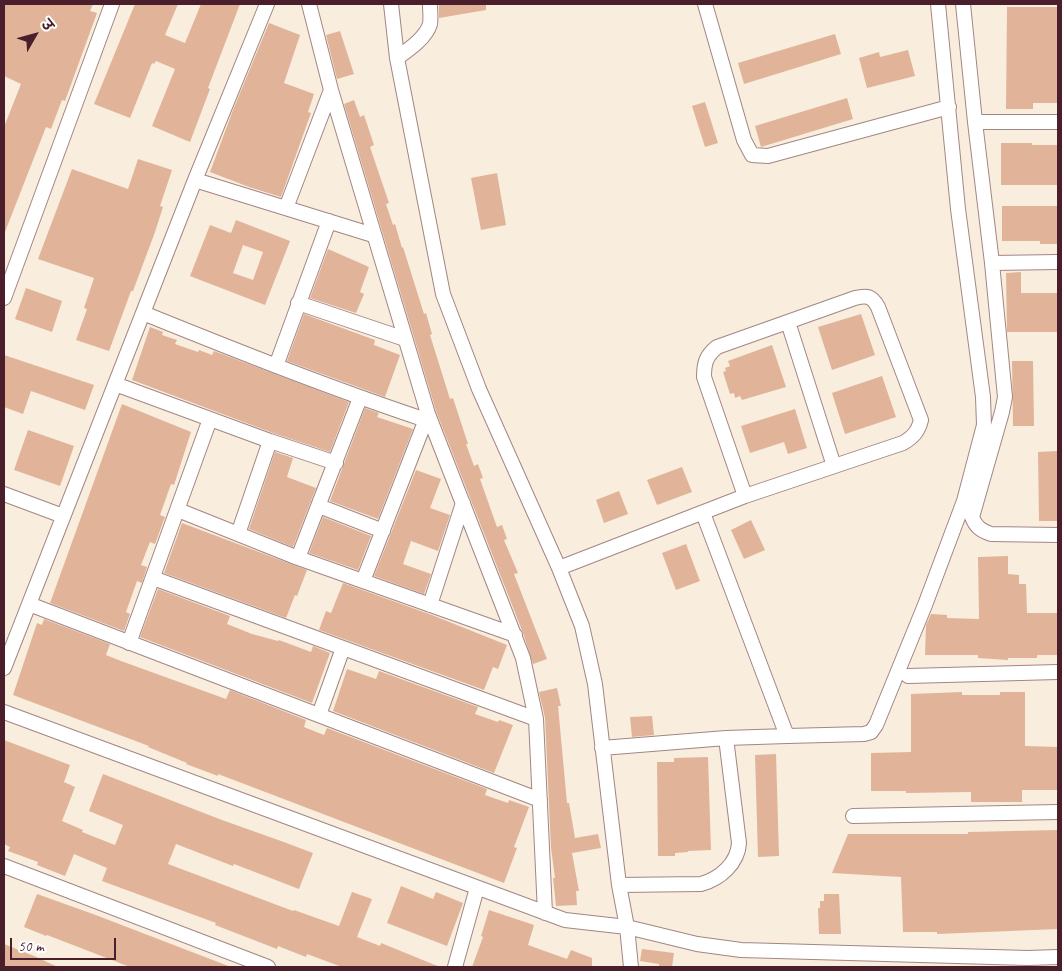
<!DOCTYPE html>
<html>
<head>
<meta charset="utf-8">
<style>
  body { margin:0 }
  #map { position:relative; width:1062px; height:971px; overflow:hidden; background:#f9edde; font-family:Caveat,"Playpen Sans Deva",sans-serif }
  canvas { display:block }
  .frame { position:absolute; inset:0; border:5px solid #4a1f2b; pointer-events:none }
  .north { position:absolute; left:10px; top:10px; width:50px; height:50px; -webkit-text-stroke:4px #fff; paint-order:stroke; rotate:52deg; font-size:14px; font-weight:700; line-height:20px; text-align:center; color:#4a1f2b }
  .north::after { content:''; display:block; margin:auto; width:18px; height:22px; background:#4a1f2b; clip-path:polygon(50% 0,100% 100%,50% 72%,0 100%) }
  .scale { position:absolute; left:10px; top:938px; width:106px; height:22px; box-sizing:border-box; border:2px solid #4a1f2b; border-top:0; padding-left:6px; font-size:15px; line-height:18px; white-space:nowrap; color:#4a1f2b; -webkit-text-stroke:4px #fff; paint-order:stroke }
</style>
</head>
<body>
<div id="map">
<canvas width="1062" height="971"></canvas>
<div class="frame"></div>
<div class="north">उ</div>
<div class="scale">50 m</div>
</div>
<script>
const context = document.querySelector('canvas').getContext('2d');
context.lineJoin = 'round';
function paint(path, color) { context.fillStyle = color; context.fill(path, 'evenodd'); }
function trace(path, color, width, dash) { context.strokeStyle = color; context.lineWidth = width; context.lineCap = dash ? 'butt' : 'round'; context.setLineDash(dash || []); context.stroke(path); }
paint(new Path2D(`
  M4 4H93L90 11 97 13 65 101 62 100 51 129 46 127 5 232 4 127 21 84 4 76Z
  M135 4H178L165 35 185 43 201 4H240L208 88 210 89 190 142 152 126 175 69 156 61 154 64 152 63 130 118 94 104Z
  M439 4H486V10L439 18Z
  M1007 7H1058V103H1033V109H1006Z
  M269 23 300 35 284 83 314 94 308 112 311 113 281 197 249 187 210 172 233 110Z
  M340 31 354 74 337 79 326 35Z
  M835 34 841 54 744 84 738 63Z
  M908 50 915 76 867 88 859 58 879 52 880 57Z
  M847 98 853 119 761 147 755 126Z
  M354 100 360 117 364 115 374 145 370 147 389 203 386 204 393 225 395 224 402 248 403 247 424 314 426 313 432 334 430 335 450 399 453 398 468 444H466L474 466 478 464 483 478 480 479 497 527 502 525 507 539 504 540 518 573 514 574 547 659 533 664 523 633 436 411 344 104Z
  M705 102 718 143 705 147 692 106Z
  M1001 143H1032V145H1058V185H1001Z
  M138 159 172 170 160 206 163 207 155 232 133 291H131L109 351 76 340 87 309 84 308 94 278 38 259 72 169 128 189Z
  M497 173 506 225 481 230 471 178Z
  M1002 206H1058V244H1040V241H1002Z
  M236 220 290 241 265 305 190 276 210 225 231 233ZM243 245 263 252 253 280 233 273Z
  M328 249 369 267 360 292 364 294 356 313 310 298Z
  M1021 272V293H1058V332H1007L1006 273Z
  M26 288 62 301 52 332 15 319Z
  M304 314 375 340 374 345 400 355 385 397 287 361Z
  M861 314 875 355 832 370 818 327Z
  M150 327 163 332 162 335 177 340 175 344 198 352 199 350 212 355 214 351 349 402 330 452 273 433 132 380Z
  M772 345 786 387 742 400 740 396 735 398 734 393 730 394 723 372 726 371 725 368 730 366 728 361Z
  M4 355 94 385 85 410 31 391 23 414 4 407Z
  M1012 361H1033L1034 426H1013Z
  M882 376 896 417 845 434 832 393Z
  M122 404 191 432 174 485 171 484 160 515 165 517 155 544 150 542 141 565 147 567 142 583 137 581 126 612 130 614 124 631 50 603Z
  M365 408 379 413 377 417 413 429 378 519 330 501Z
  M795 409 807 448 788 454 784 442 750 453 741 426Z
  M28 430 74 446 60 486 14 470Z
  M1058 451V521H1039L1038 452Z
  M275 452 293 458 287 477 316 488 293 547 249 529Z
  M682 467 692 492 657 505 647 480Z
  M416 470 441 479 430 508 450 515 438 551 411 541 403 564 431 574 424 594 374 576Z
  M619 491 628 514 604 523 596 500Z
  M323 517 371 536 358 570 309 553Z
  M751 520 765 550 744 559 731 530Z
  M182 523 307 570 297 596 295 595 286 618 164 573Z
  M686 544 700 581 676 590 662 553Z
  M1008 556V574L1019 575V584H1026L1027 613H1058V655H1037V658H1008V660L978 658V655H925L926 625 931 614 947 615V618L979 619 978 557Z
  M343 583 432 615 507 645 498 669 493 667 484 690 319 630 326 611 331 613Z
  M158 589 230 616 227 624 252 634 278 641 279 640 311 652 313 646 330 653 312 703 140 637Z
  M44 619 110 644 106 655 121 661 226 699 230 690 306 720 304 727 324 735 327 728 487 789 485 795 508 803 509 800 529 807 514 847 517 848 504 883 218 774V776L186 764 187 763 148 747 149 746 13 695 37 623 42 625Z
  M347 669 376 679 379 671 478 707 475 714 498 722 499 720 513 725 494 773 333 711Z
  M557 688 561 706H558L567 803H569L575 838 598 834 601 848 572 853 579 891H576L577 905 556 906 553 878H555L551 848 545 718 539 692Z
  M962 692V695H1000V692H1025V746L1058 747V790H1022V802H971V792L906 793V791H871V753L911 752V694Z
  M652 716 654 735 632 737 630 717Z
  M4 740 70 765 64 782 75 787 62 821 83 830 82 832 115 845 123 825 89 811 103 774 222 820 281 841 313 853 299 889 234 864 233 866 176 844 168 864 293 911 294 910 339 926 352 892 372 899 357 937 380 946 381 943 440 967H342L307 954 306 957 278 946 277 949 215 925 216 923 102 881 107 868 74 854 65 876 37 865 38 862 8 851 10 847 4 844Z
  M776 754 779 856 758 857 755 755Z
  M708 757 711 850 688 851V852L675 853V856H658L657 762H674V758Z
  M1058 830V929L937 934V932H903L901 877 832 873 848 834H968V832Z
  M401 886 433 899 436 892 463 903 447 946 387 923Z
  M37 894 93 914 231 967H130L47 935 46 936 24 927Z
  M824 894H839L841 934H819L818 908H820V901H824Z
  M489 910 534 925 528 945 567 959 571 950 592 958V967H472L483 937 481 936Z
  M4 944 34 956 58 967H4Z
  M642 949 674 953 672 967 659 966V964L640 961Z`), '#e1b499');
const minor = new Path2D(`
  M309 4 331 90 428 414 523 658 536 719 545 913
  M391 4 397 58 443 294 479 389 559 568 582 626 595 684 619 885 627 927 631 967
  M705 4 744 140 752 155 768 156 949 107
  M963 4 975 122 992 263 1005 397 1002 412 972 517C976 527 980 530 991 534L1058 535
  M397 58C408 50 426 38 430 24 431 18 430 10 430 4
  M975 122H1058
  M195 180 373 235
  M286 208 331 90
  M992 263 1058 262
  M4 298 112 4
  M298 303 405 339
  M143 313C237 351 330 388 426 420
  M788 322 834 466
  M276 366 329 221
  M115 384 270 441 336 463
  M4 494 63 516
  M319 506 383 531
  M178 510 298 558 515 635
  M238 534 270 441
  M298 558 360 398
  M559 568 745 496 903 443C913 437 918 432 921 420L878 307C872 296 867 295 855 298L717 347C706 356 704 363 704 377L745 496
  M153 578 536 719
  M363 581 428 414
  M29 604 540 800
  M430 605 463 503
  M129 643 210 419
  M4 668 195 180 267 4
  M908 676 1058 672
  M4 712 565 920 627 927 697 944 741 950 1028 958 1058 957
  M319 715 343 648
  M787 736 864 734 871 732 876 725 925 605 964 501 984 425 983 397 958 209 938 4
  M602 748 726 738 787 736 703 513
  M853 816 1058 812
  M4 866 268 967
  M619 885 701 884C720 879 738 863 739 843L726 738
  M455 967 477 888`);
trace(minor, '#a28684', 16);
trace(minor, '#fff', 14);
</script>
</body>
</html>
